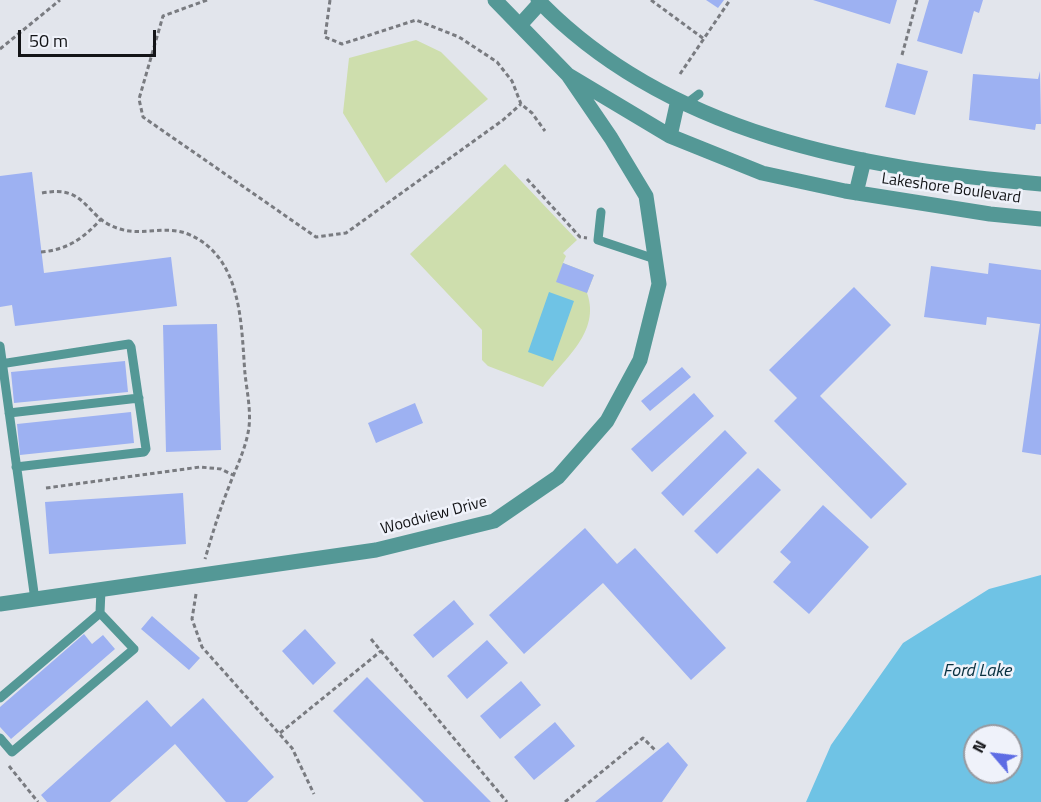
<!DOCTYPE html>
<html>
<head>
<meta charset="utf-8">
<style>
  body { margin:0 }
  #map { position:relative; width:1041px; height:802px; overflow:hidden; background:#e2e5ec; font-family:"Titillium Web",sans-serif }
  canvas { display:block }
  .north { position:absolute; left:963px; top:724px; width:60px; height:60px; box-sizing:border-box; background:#eff2fa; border:2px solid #97999f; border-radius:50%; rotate:298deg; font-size:16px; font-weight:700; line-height:24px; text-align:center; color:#131417 }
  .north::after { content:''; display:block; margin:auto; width:21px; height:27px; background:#5d6ce4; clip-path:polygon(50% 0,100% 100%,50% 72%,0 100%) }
  .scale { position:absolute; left:18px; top:30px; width:138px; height:27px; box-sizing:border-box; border:3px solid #131417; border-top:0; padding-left:8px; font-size:18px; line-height:21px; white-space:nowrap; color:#131417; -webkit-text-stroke:4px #eff2fa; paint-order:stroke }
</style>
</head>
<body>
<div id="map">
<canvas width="1041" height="802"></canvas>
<div class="north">N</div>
<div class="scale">50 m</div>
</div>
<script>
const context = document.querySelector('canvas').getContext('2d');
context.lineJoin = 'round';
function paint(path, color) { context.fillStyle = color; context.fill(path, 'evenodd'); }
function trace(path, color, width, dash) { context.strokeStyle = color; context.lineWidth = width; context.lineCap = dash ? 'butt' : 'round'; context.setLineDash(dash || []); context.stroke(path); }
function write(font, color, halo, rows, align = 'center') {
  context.font = font + ' "Titillium Web",sans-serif'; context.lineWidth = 5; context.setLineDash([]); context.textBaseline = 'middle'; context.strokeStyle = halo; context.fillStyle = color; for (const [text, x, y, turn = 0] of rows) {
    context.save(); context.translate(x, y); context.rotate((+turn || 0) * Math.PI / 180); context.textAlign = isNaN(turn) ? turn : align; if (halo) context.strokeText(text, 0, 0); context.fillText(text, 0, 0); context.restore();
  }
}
paint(new Path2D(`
  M416 40 441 52 488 99 386 183 343 113 349 58Z
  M505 164 577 240 563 253 566 256 563 263 594 275 587 293C601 332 564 359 543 387L488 366 482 360V330L410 254Z`), '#cedead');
paint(new Path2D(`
  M549 292 574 301 553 361 528 352Z
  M1041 575V802H806L831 745 903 643 989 589ZM975 736H1011V772H975Z`), '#6fc3e5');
paint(new Path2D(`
  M706 0H724L718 8Z
  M813 0H897L890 24Z
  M929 0H983L979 13 974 11 962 54 917 41Z
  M897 63 928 71 915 115 885 107Z
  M1040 71 1041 124H1036L1035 130 969 120 973 74 1038 79Z
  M32 172 44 273 171 257 177 306 15 326 12 305 0 307V176Z
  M563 263 594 275 587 293 556 282Z
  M989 263 1041 270V455L1022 452 1040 324 987 317 986 325 924 317 931 266 988 274Z
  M854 287 891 325 820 396 907 484 871 519 774 421 797 398 769 370Z
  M217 324 221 450 166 452 163 325Z
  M125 361 128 392 14 403 11 372Z
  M682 367 691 377 650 411 641 401Z
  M694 393 714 416 652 472 631 449Z
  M415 403 423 423 376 443 368 423Z
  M131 412 134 443 20 455 17 424Z
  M725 430 747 453 683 516 661 493Z
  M758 468 781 490 717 554 694 531Z
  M183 493 186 544 49 554 45 502Z
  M823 505 869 547 809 614 773 582 791 562 780 552Z
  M585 528 617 564 635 548 726 648 691 680 603 583 524 654 489 615Z
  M454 600 474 624 433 658 413 635Z
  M152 616 200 658 189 670 141 629Z
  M305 629 336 663 313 685 282 651Z
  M84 634 92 644 103 635 115 649 11 739 0 727V707Z
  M487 640 508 663 467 699 447 676Z
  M367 677 491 802H424L333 711Z
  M521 681 541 705 500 739 480 716Z
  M203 698 274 777 247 802H226L175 744 110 802H47L41 795 147 700 171 727Z
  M555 722 575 746 534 780 514 757Z
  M668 742 688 765 662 802H595Z`), '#9db1f2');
trace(new Path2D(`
  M207 0 163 16 139 99 143 117 316 237 346 233 503 120 521 104
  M330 0 325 37 342 44 416 20 459 37 497 62 512 81 521 104 532 113 545 131
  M651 0 704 39
  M0 49 60 0
  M902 55 917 0
  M680 74 730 0
  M527 179 580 237 587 238
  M42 193C89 184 84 219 120 229 142 236 166 225 188 234 243 257 241 325 245 374 247 392 252 415 248 433 244 453 235 470 228 489 219 512 212 535 205 559
  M41 252C67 250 84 238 101 219
  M46 488 200 467 221 469 233 475
  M196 594 192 619 202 647 292 748 314 794
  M371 639 507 802
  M280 733 381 651
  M9 766 38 802
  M565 802 643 738 656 751`), '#797b80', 3, [4.5, 3]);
trace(new Path2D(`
  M686 104 699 94
  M601 212 598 240 655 259
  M0 346 35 600
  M0 364 129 344 131 347 146 449 144 452 16 467
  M9 413 139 398
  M0 698 100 613 101 590
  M0 738 12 752 134 649 100 613`), '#549896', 9);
trace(new Path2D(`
  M495 0 568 75 670 136 762 173 845 191 990 214 1041 219
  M538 0C668 135 863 169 1041 184
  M520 25 540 3
  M670 136 678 100
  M856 193 864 160
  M0 604 376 550 494 521 558 477 607 421 640 360 659 284 646 196 611 138 568 75`), '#549896', 15);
write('16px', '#131417', '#eff2fa', [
  ["Lakeshore Boulevard",951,189,8],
  ["Woodview Drive",434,516,-15]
]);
write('italic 18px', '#093140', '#eff2fa', [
  ["Ford Lake",977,672]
]);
</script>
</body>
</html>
